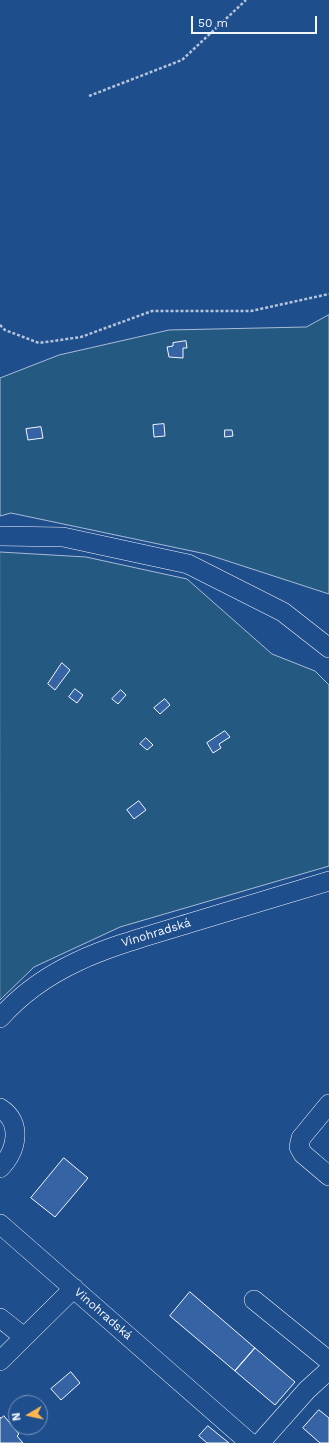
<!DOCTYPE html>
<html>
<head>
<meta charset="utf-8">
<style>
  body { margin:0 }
  #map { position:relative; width:329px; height:1443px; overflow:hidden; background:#1f4e8c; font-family:"Work Sans",sans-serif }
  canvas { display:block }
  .north { position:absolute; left:8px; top:1395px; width:40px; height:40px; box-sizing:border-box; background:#1f4e8c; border:1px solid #7391ba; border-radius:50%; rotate:261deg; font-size:11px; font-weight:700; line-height:16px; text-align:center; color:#f2f6ff }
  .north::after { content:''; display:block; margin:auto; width:14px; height:18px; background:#ffb74d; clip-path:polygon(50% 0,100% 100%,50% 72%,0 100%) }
  .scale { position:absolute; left:191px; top:16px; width:126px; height:18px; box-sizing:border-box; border:2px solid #f2f6ff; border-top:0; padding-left:5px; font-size:12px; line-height:14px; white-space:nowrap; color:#f2f6ff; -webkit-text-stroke:3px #1f4e8c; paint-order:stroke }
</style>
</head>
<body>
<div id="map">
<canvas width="329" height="1443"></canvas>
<div class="north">N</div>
<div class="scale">50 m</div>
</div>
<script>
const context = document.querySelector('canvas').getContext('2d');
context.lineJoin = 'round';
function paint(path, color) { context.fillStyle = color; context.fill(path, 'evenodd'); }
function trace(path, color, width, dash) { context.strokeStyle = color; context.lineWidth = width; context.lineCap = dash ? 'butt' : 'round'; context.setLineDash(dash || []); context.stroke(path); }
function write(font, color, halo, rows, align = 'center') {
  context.font = font + ' "Work Sans",sans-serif'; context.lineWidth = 3; context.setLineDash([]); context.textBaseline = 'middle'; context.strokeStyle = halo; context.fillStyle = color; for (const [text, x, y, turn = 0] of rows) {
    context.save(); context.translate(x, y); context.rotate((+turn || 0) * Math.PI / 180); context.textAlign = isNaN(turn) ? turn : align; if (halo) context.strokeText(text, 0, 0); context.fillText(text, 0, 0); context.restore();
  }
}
const green = new Path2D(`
  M329 315V594L206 554 11 513 0 516V378L59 355 169 330 306 327Z
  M0 552 86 557 187 579 272 654 315 671 329 685V866L120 927 34 967 0 1000Z`);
paint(green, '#245a82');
trace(green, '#a8bbd7', 1);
const building = new Path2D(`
  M186 341 187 348H183V358L169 357 167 347 173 346V343Z
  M164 424 165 436 154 437 153 425Z
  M41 427 43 438 28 440 26 429Z
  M225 430H232L233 436 225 437Z
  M62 663 70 670 55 690 48 684Z
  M75 689 83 695 77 703 69 697Z
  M121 690 126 695 118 704 112 699Z
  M165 699 170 705 160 714 154 708Z
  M225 731 230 737 219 744 221 748 213 753 207 743Z
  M146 738 153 745 147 750 140 744Z
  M139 801 146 810 134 819 127 810Z
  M64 1158 88 1178 55 1217 31 1198Z
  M190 1292 255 1348 235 1371 170 1316Z
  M255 1348 295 1382 275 1405 235 1371Z
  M71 1372 80 1383 61 1400 51 1389Z
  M319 1410 329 1418V1443H320L303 1428Z
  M4 1416 19 1434 17 1436 23 1443H0V1417L1 1418Z
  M208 1426 229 1443H207L199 1436Z`);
paint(building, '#3563a3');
trace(building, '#f2f6ff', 1);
const minor = new Path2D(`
  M0 536 63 537 188 564 283 612 329 648
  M0 1018C51 960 119 945 190 923 236 909 283 895 329 881
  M329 1104 301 1138 299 1147 303 1154 329 1176
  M0 1108C23 1122 17 1151 0 1168
  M0 1224 250 1443
  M254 1300 329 1361
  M0 1318 24 1337
  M0 1361 74 1288
  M260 1443 307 1390 329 1370`);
trace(minor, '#f2f6ff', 20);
trace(new Path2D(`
  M89 96 182 60 246 0
  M0 325 5 330 39 343 81 337 152 311H251L329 294`), '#b3c4dc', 2.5, [3, 2]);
trace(minor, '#1f4e8c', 19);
write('12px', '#f2f6ff', '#1f4e8c', [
  ["Vinohradská",156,933,-17],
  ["Vinohradská",103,1314,41]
]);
</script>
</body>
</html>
